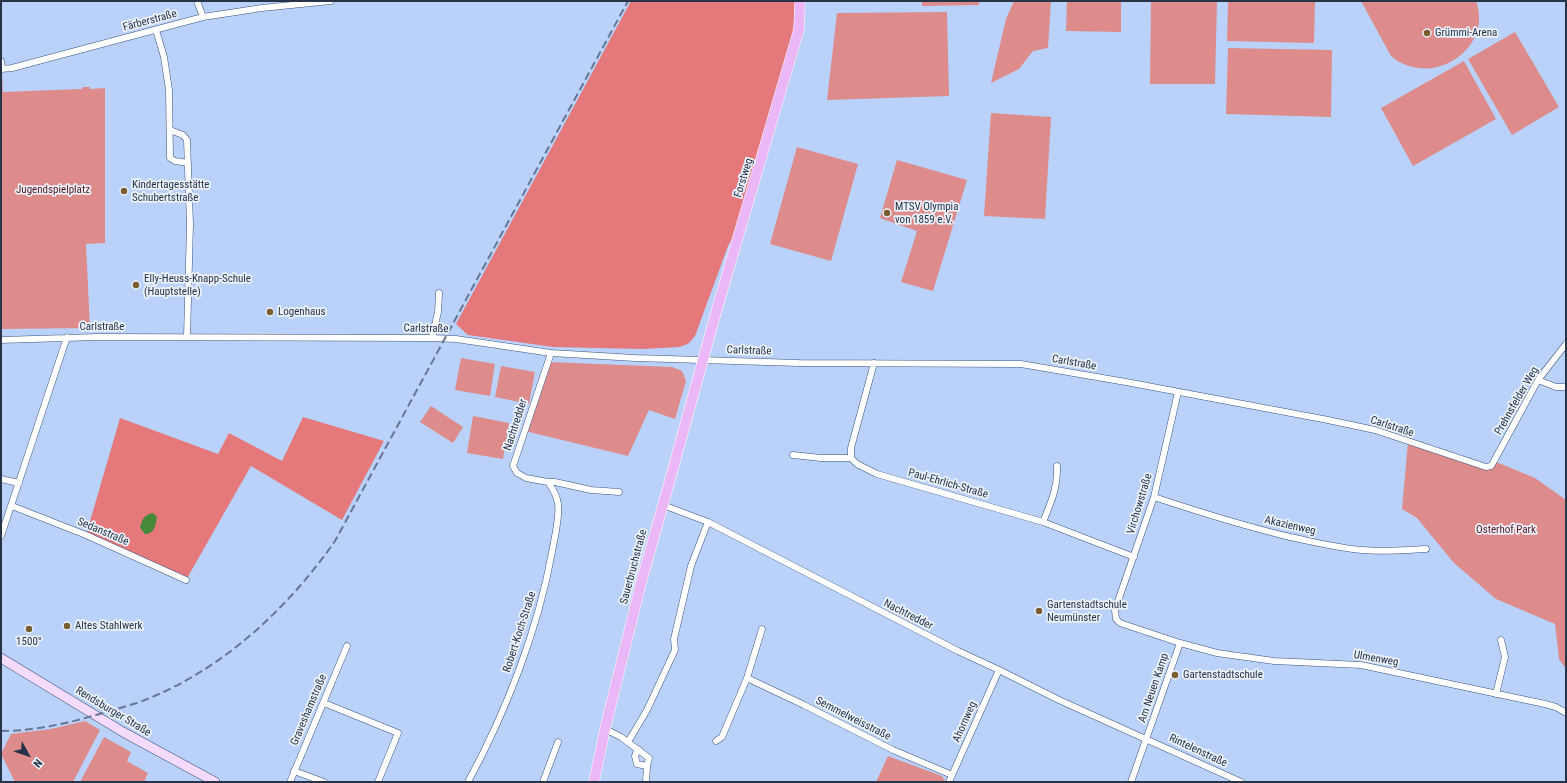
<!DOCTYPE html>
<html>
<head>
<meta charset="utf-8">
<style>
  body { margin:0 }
  #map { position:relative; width:1567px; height:783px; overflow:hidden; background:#bad2fa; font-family:"Roboto Condensed",sans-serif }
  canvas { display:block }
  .frame { position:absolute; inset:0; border:2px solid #273346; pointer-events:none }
  .north { position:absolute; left:8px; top:735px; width:40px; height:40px; -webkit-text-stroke:3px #ecf2fc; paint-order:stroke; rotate:130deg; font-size:11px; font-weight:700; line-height:16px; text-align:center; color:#273346 }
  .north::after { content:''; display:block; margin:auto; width:14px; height:18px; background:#273346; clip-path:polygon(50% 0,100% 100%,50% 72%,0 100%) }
</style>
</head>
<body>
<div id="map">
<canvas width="1567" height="783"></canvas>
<div class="frame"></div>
<div class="north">N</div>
</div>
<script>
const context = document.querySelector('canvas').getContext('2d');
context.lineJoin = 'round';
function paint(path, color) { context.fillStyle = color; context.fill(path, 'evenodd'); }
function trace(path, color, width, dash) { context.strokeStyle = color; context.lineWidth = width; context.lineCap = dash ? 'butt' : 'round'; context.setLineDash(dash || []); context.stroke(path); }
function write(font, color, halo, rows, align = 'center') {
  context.font = font + ' "Roboto Condensed",sans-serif'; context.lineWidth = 3.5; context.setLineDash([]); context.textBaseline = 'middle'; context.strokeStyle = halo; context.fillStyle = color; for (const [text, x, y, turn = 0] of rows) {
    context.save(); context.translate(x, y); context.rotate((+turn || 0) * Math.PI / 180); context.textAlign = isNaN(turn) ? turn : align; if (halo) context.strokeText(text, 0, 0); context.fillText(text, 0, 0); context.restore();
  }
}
paint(new Path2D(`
  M922 1H979V5L922 6Z
  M1014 1H1051L1048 48 1033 51 1019 69 991 83 1006 19Z
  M1067 1H1121V32L1066 31Z
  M1151 1H1217L1215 84H1150Z
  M1228 1H1315L1314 43 1227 41Z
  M1361 1H1476C1494 49 1431 90 1391 56Z
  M947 12 949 96 827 100 837 13Z
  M1515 32 1559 107 1512 135 1468 59Z
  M1228 48 1332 50 1331 117 1226 114Z
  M1464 61 1496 119 1413 166 1381 108Z
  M1 74H2L3 92 82 89 83 87H90V89L105 88V243L86 244 90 328 1 329Z
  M991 113 1051 117 1045 219 984 216Z
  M797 147 858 164 831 261 770 244Z
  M897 160 967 180 933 291 901 282 917 231 880 218Z
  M461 358 495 364 490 396 455 390Z
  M548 362 672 367 682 371 686 381 675 419 649 410 628 456 525 431Z
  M501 366 535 372 529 404 495 397Z
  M431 406 463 427 453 443 420 422Z
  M473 416 509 423 503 459 467 453Z
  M1408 442 1490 470 1494 461 1535 478 1566 500V669L1559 659 1555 624 1496 599 1454 563 1417 518 1402 509Z
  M85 721 100 730 73 782H15L1 754 11 734 51 729Z
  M104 737 131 752 127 761 148 773 144 782H80Z
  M888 756 942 776 946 782H876Z`), '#dd8c8b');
paint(new Path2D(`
  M631 1H798L795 5 793 35 734 236 728 246 695 336 688 344 679 347 643 349 553 347 468 335 456 324Z
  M303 417 384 441 342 520 251 466 186 580 86 535 120 418 218 454 229 433 282 461Z`), '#e4787a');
paint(new Path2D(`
  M153 513 157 517C156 524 154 535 145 534L140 528C142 519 144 515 153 513Z`), '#468939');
const street = new Path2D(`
  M197 1 203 17
  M156 30 164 57 169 90 170 158 175 161 188 163
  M1 61 2 69
  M1 69 12 68 203 17 262 8 331 1
  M170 130 183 135 187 140 190 224 187 337
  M432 338 438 312 439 293
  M1 340 97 337 432 338 456 339 551 353 635 358 799 363 1021 364 1126 382 1328 420 1375 430 1486 467 1491 466 1494 461 1538 380 1566 344
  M551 353 513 466 517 473 526 478 548 482H555L591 490 619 492
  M874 363 851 448V458L857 464 877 474 1043 522 1134 557
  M1538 380 1556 387H1566
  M1178 392 1154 497 1115 610 1116 619 1120 623 1180 643 1217 653 1274 661 1361 665 1545 704 1556 707 1566 713
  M793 455 821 458H851
  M1 479 19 483
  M1154 497C1199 512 1244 526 1290 537 1314 542 1338 548 1362 550 1383 552 1404 550 1426 549
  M663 505 708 522 958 651 999 670 1059 700 1241 782
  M12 506 86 535 186 580
  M1043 522C1051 502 1058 488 1057 466
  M1 536 67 337
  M747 678 804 705 893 750 952 775
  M1496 694 1505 657 1501 640
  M324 703 398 733 378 782
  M605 729 621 737 649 758 647 766 646 782
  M716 741 722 737 747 678 762 629
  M628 742 647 710 675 650 674 639 691 566 708 522
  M638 749 635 756 637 764 647 766
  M294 771 324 782
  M290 782 347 646
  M468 782C506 712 538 630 552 552 554 541 560 515 558 504 557 496 553 489 548 482
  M543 782 558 742
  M949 782 999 670
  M1131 782 1180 643`);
const secondary = new Path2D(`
  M1 658 123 732 215 782`);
const primary = new Path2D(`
  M594 782 605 729 641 583 663 505 717 309 799 29 800 1`);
trace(street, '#39527d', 7);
trace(secondary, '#39527d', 10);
trace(primary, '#fff', 11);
trace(street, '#fff', 6);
trace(secondary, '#f5dbfb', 9);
trace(primary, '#ecb7f7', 10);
trace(new Path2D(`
  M1 731C33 731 65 724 96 715 110 711 123 707 137 703 219 673 286 611 335 541L628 1`), '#667793', 2, [8, 4]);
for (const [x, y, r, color] of [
  [1427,33,4,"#785e30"],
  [124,191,4,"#785e30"],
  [887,213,4,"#785e30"],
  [136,285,4,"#785e30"],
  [270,312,4,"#785e30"],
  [1039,611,4,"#785e30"],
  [67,626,4,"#785e30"],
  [29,629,4,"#785e30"],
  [1175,675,4,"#785e30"]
]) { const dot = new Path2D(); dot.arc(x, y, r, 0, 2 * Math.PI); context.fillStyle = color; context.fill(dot); trace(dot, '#ecf2fc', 1.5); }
write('11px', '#273346', '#ecf2fc', [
  ["Färberstraße",150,21,-15],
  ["Forstweg",744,178,-73],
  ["Carlstraße",102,327],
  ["Carlstraße",426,329,1],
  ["Carlstraße",749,351,2],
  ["Carlstraße",1074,363,10],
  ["Prehnsfelder Weg",1517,401,-60],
  ["Nachtredder",516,425,-72],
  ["Carlstraße",1392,427,18],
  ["Paul-Ehrlich-Straße",948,484,16],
  ["Virchowstraße",1140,504,-73],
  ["Akazienweg",1290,526,13],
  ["Sedanstraße",103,532,23],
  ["Sauerbruchstraße",634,567,-75],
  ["Nachtredder",908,615,27],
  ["Robert-Koch-Straße",520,632,-72],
  ["Ulmenweg",1376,659,10],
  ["Am Neuen Kamp",1154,688,-71],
  ["Graveshamstraße",309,710,-67],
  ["Rendsburger Straße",113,712,31],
  ["Semmelweisstraße",853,719,27],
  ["Ahornweg",965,722,-66],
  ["Rintelenstraße",1198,751,25]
]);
write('11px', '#273346', '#ecf2fc', [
  ["Grümmi-Arena",1435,33],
  ["Kindertagesstätte",132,185],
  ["Schubertstraße",132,198],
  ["MTSV Olympia",895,207],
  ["von 1859 e.V.",895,220],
  ["Elly-Heuss-Knapp-Schule",144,279],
  ["(Hauptstelle)",144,292],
  ["Logenhaus",278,312],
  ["Gartenstadtschule",1047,605],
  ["Neumünster",1047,618],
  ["Altes Stahlwerk",75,626],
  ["1500°",29,642,"center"],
  ["Gartenstadtschule",1183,675]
], 'left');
write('11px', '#58141a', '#ecf2fc', [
  ["Jugendspielplatz",53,190],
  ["Osterhof Park",1506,530]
]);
</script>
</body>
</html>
